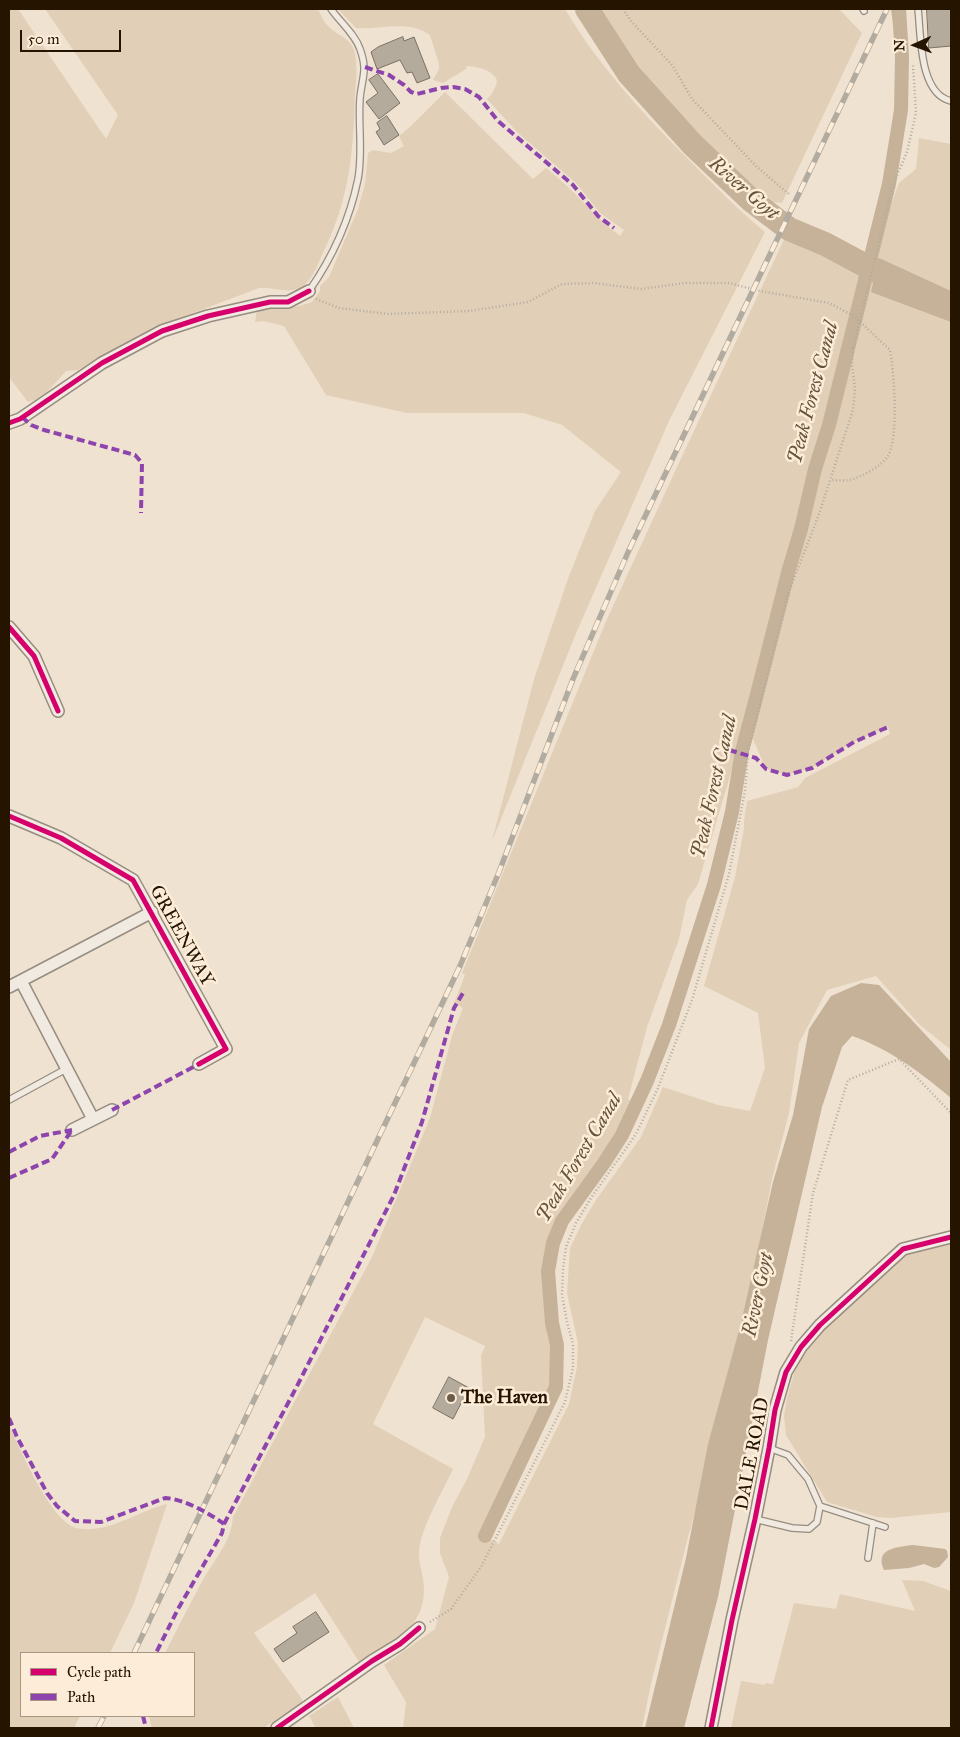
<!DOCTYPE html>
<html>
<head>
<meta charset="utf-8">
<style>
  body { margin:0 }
  #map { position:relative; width:960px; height:1737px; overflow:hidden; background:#efe2d0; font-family:"IM FELL Great Primer",serif }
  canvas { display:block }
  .frame { position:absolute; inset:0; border:10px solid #241400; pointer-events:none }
  .legend { position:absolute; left:20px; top:1652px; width:175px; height:65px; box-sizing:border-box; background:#fdedd8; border:1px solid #a69682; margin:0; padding:6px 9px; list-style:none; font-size:15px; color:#241400 }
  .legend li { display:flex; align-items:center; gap:10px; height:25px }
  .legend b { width:25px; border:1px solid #a69682 }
  .north { position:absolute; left:890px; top:20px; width:50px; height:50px; -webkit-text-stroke:4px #fdedd8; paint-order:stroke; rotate:268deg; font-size:14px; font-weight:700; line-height:20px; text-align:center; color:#241400 }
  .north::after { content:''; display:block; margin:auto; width:18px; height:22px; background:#241400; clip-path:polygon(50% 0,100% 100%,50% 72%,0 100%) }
  .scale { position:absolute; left:20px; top:30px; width:101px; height:22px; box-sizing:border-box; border:2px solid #241400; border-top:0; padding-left:6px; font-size:15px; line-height:18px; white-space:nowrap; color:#241400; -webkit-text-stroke:4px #fdedd8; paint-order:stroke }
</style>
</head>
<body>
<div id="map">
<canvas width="960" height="1737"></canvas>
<div class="frame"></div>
<ul class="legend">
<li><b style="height:6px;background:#d6006c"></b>Cycle path</li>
<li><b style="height:6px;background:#8e44ad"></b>Path</li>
</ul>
<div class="north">N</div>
<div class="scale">50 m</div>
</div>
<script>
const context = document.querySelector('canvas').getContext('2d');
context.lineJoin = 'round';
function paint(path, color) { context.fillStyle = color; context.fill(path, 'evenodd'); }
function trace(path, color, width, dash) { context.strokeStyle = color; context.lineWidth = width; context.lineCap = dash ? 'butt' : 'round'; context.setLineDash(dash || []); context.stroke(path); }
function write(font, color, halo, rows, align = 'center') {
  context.font = font + ' "IM FELL Great Primer",serif'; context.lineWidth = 5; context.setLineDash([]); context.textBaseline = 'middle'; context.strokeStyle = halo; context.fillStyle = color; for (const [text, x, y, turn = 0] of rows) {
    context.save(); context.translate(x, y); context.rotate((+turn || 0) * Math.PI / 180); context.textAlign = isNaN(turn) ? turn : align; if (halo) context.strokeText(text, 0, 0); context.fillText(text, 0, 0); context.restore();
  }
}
paint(new Path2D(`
  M9 9H18L106 139 118 115 45 9H318C321 16 324 22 330 28 339 36 350 38 354 50 358 65 356 81 355 96 353 157 349 201 321 257 317 267 312 279 303 286 290 296 273 286 259 288L151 329 78 370 66 371 47 392 35 400 28 402 9 377Z
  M338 9H565C596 62 639 109 682 153 709 180 735 207 765 232L669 421 577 631 492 841 534 679 569 576 595 511 621 472 562 425 524 413H407L326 395 284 326 263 321 255 322 257 310 299 306 312 302 320 291V286L329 277 358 209 365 184 368 153 373 150 391 153 404 146 399 136 411 126 445 92 533 179 546 168C574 189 593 216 620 236L624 230 600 213 576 183 518 133 487 99C493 93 496 88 497 80 492 69 477 67 467 66L466 69 443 83 433 80 439 69V64L430 35C408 19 381 30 356 28Z
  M588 9H839L862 33 782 203 752 201 692 144 637 83Z
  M919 138 951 144V1050L920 1025 876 976 827 990 799 1043 789 1113 772 1179 750 1292 717 1433 688 1537 651 1684 642 1728H403L406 1702 384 1665 435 1629 449 1577 440 1553V1538L452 1507 467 1479 485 1437 481 1356 485 1346 425 1317 373 1424 453 1469C443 1491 421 1527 419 1551 418 1563 424 1576 424 1589 425 1629 389 1643 360 1663L315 1593 254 1633 302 1699V1705L263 1728H152L149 1716H194V1653H165C178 1628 190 1603 204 1578 216 1557 231 1542 233 1517L372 1257 430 1118 452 1036 463 1008 454 1003 465 975 462 973 607 619 677 467 789 229 825 244 868 267 899 183 916 169ZM888 727 890 734 805 778 798 787 747 801 744 821V829L735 877 704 986 758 1013 765 1068 750 1111 718 1105 663 1087 641 1137 596 1200 581 1225 570 1248 567 1293 578 1343 577 1367 569 1404 499 1544 485 1536 556 1387 557 1345 552 1323 548 1271 553 1243 562 1221 604 1163 622 1135 636 1104 628 1099 647 1027 679 939 687 900 698 884 738 749 742 751 748 735 753 739 766 769 787 775 812 768 854 742Z
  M951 1243V1512L891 1518 877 1517 827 1502 786 1435 784 1416 787 1398 797 1363 831 1322 907 1253Z
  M9 1425C21 1451 47 1512 71 1526 80 1531 96 1529 105 1527 127 1521 146 1509 167 1504L134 1603 110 1653H21V1716H80L74 1728H9Z
  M902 1580 923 1581 951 1591V1728H731L741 1681 765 1685 766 1683 773 1684 794 1603 836 1609 840 1594 915 1611Z
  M338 1697 354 1728H316L309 1716Z`), '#e2cfb7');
paint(new Path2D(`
  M891 9H904L906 45 902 57 896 45Z
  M879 258 951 291V322L871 292Z
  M861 983 879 985 951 1062V1098C921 1073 890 1049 852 1036L842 1047 822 1107 768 1340 718 1597 684 1728H645L686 1558 708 1444 741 1323 773 1182 793 1115 809 1029 831 996Z
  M913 1545 945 1549 947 1551 948 1557 939 1567 934 1568 924 1564 909 1568 884 1570C874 1548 898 1547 913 1545Z`), '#c5b299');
trace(new Path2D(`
  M485 1536 556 1387 557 1345 552 1323 548 1271 553 1243 562 1221 604 1163 622 1135 647 1081 669 1025 714 885 732 812 742 751 756 698 789 569 801 529 815 469 829 425 889 184 901 110 902 57 899 9`), '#c5b299', 14);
trace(new Path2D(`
  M587 9 629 74 692 144 752 201 789 229 825 244 868 267 951 305`), '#c5b299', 24);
const building = new Path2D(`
  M927 9H951V46L929 48Z
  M403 37 404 41 414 37 430 78 417 83 412 72 407 73 400 60 377 69 371 52 378 47Z
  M378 74 400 103 379 119 366 102 378 93 369 80Z
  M387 116 399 135 384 145 376 132 380 129 377 123Z
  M449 1377 469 1388 453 1419 433 1408Z
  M316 1612 329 1632 283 1662 274 1649 297 1633 293 1627Z`);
paint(building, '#b5ab9d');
trace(building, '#797064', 1);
const lane = new Path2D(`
  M863 9 864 11
  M918 9C921 35 919 94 951 101
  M309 291C332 258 350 218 358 179 363 153 358 124 360 98 362 77 368 71 360 49 355 34 340 22 331 9
  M9 1100 66 1069
  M820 1506 885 1527
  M755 1519 792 1528 809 1529 817 1522 820 1506 808 1479 788 1455 769 1448
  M868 1558 873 1523`);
const street = new Path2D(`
  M9 423 20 419 102 363 162 331 208 316 270 302H288L309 291
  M9 627 34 656 58 711
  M9 816 61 838 133 880 226 1049 199 1064
  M21 981 93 1119
  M9 987 152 912
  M72 1130 112 1110
  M277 1728 372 1661 400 1644 419 1628
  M711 1728 732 1620 755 1519 769 1448 775 1410 786 1372 801 1347 820 1325 903 1249 951 1237`);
trace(lane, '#968c80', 8);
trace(street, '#968c80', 14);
trace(new Path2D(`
  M623 9 631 21 672 65 692 99 757 167 790 195
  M893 185 907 152 916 113 913 65
  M316 299 339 308 388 314 469 311 528 302 562 284 594 283 641 289 685 283H729L760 291 829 303 854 316 890 350C894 372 899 437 888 456 882 466 860 478 849 480 843 481 836 480 830 480
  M791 1341 813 1193 848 1080 899 1059 951 1113
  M430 1622 451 1609 481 1567 565 1402 573 1368V1344L567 1322 562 1295 563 1270 566 1247 576 1223 591 1198 636 1134 658 1088 692 1000 729 874 745 791 748 751 788 594 818 517 853 410 855 389 852 365 853 348`), '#b2aba0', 2.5, [1, 2.5]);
trace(lane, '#f1eae1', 5.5);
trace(street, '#f1eae1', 11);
const rail = new Path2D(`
  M134 1653 460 966 499 872 573 679 629 550 887 9
  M98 1728 104 1716`);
trace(rail, '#b2aba0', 5.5);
trace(rail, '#fdedd8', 4, [11]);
trace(new Path2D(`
  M853 348 893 185`), '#b2aba0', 2.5, [1, 2.5]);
trace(new Path2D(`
  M365 67 389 75 404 85 411 92 417 94 441 88 453 87 465 89 479 97 498 121 573 185 598 216 614 228
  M22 417 31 425 44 430 135 455 142 463 141 513
  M729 750 756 758 766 769 787 775 812 768 854 742 888 727
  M112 1110 199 1064
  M9 1152 40 1136 72 1130
  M9 1178 52 1159 72 1130
  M9 1418 17 1437 47 1493 57 1506 75 1521 101 1522 165 1498C184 1499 209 1513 224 1524L222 1533 178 1609 156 1653
  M224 1524 296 1388 394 1195 422 1122 454 1008 463 993
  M143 1716 146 1728`), '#8e44ad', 4, [8, 4]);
trace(new Path2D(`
  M9 423 20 419 102 363 162 331 208 316 270 302H288L309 291
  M9 627 34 656 58 711
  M9 816 61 838 133 880 226 1049 199 1064
  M277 1728 372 1661 400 1644 419 1628
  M711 1728 732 1620 755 1519 769 1448 775 1410 786 1372 801 1347 820 1325 903 1249 951 1237`), '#d6006c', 5);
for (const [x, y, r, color] of [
  [451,1398,5,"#6b5c49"]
]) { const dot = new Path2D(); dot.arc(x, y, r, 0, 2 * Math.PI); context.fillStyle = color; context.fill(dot); trace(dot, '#fdedd8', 2); }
write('19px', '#241400', '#fdedd8', [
  ["GREENWAY",181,936,61],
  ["DALE ROAD",753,1454,-79]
]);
write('bold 19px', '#241400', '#fdedd8', [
  ["The Haven",461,1398]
], 'left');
write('italic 20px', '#64523a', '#fdedd8', [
  ["River Goyt",743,189,41],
  ["Peak Forest Canal",814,393,-75],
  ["Peak Forest Canal",715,787,-77],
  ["Peak Forest Canal",580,1158,-59],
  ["River Goyt",759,1295,-78]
]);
</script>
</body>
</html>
